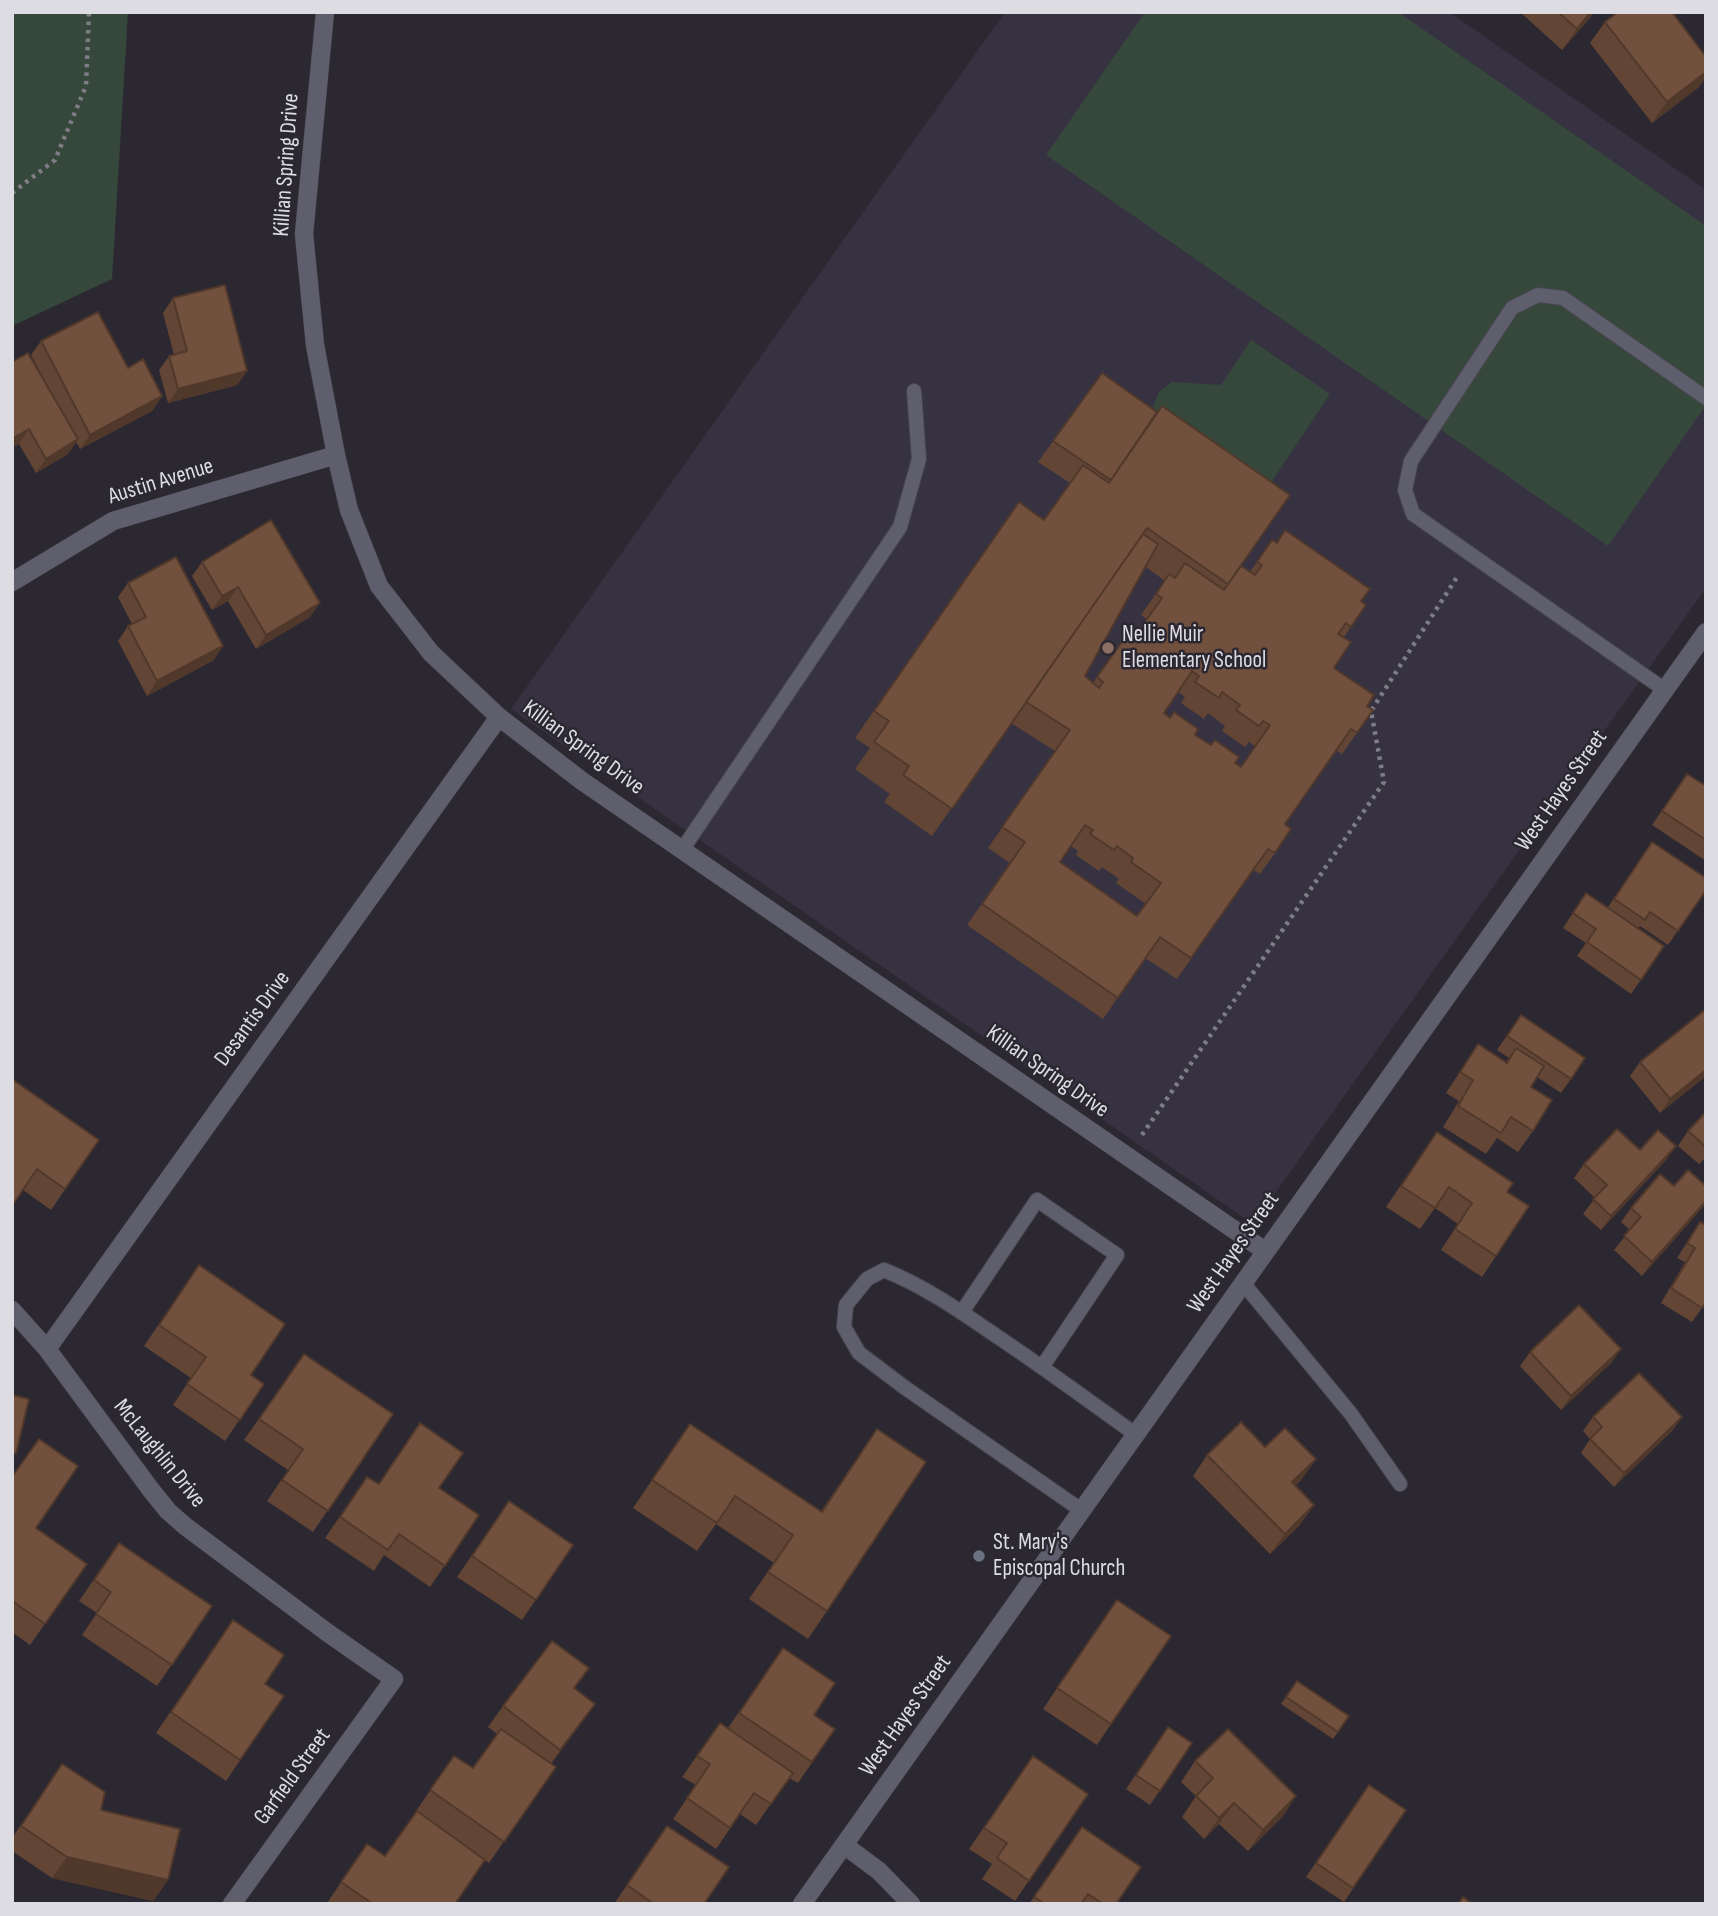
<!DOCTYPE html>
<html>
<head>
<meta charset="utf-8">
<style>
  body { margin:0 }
  #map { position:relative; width:1718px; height:1916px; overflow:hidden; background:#2b2832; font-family:"Sofia Sans Condensed",sans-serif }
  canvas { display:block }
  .frame { position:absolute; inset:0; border:14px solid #dedce3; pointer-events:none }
</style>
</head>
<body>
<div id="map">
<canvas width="1718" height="1916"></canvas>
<div class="frame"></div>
</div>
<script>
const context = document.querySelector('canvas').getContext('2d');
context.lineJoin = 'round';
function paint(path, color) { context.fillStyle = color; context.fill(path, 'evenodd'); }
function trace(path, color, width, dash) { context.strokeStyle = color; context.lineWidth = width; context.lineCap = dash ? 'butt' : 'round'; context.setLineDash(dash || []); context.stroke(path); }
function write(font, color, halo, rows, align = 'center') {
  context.font = font + ' "Sofia Sans Condensed",sans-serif'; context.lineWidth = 5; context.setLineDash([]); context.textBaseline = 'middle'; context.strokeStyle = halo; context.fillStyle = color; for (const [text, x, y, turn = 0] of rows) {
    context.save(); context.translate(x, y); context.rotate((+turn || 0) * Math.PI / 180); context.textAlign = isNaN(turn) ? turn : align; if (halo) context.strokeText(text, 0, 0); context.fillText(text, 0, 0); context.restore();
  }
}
paint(new Path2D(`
  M1005 12H1449L1706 190V588L1253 1224 511 709Z`), '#363241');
paint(new Path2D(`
  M12 12H128L112 279 12 326Z
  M1145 12H1398L1706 226V405L1608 546 1046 155Z
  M1251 340 1330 394 1260 499 1152 409 1159 392 1172 382 1221 385Z`), '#36483b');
const service = new Path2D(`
  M1665 690 1413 514 1405 490 1411 461 1512 308 1538 295 1563 298 1706 398
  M682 850 900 527 919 459 914 391
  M1243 1283 1351 1414 1400 1484
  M962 1312 1037 1200 1117 1255 1042 1367
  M1081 1510 904 1387 859 1353 844 1327 846 1305 867 1279 884 1270C924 1286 960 1311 995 1335 1043 1367 1089 1401 1135 1434`);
const minor = new Path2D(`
  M325 12 304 234 315 345 336 455 349 510 379 586 431 653 499 717 582 781 1265 1251
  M12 582 113 521 336 455
  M12 1310 47 1349 151 1490 168 1511 185 1526 328 1633 394 1679 232 1904
  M47 1349 499 717
  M844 1845 879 1871 911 1904`);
const tertiary = new Path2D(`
  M802 1904 1706 632`);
trace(service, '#48454e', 16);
trace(minor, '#48454e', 19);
trace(tertiary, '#48454e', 19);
trace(new Path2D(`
  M12 193 55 160 86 86 89 12
  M1142 1135 1384 782 1371 711 1459 574`), '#7e7c84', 4.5, [3.5, 5]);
trace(service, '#5e5e6d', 14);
trace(minor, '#5e5e6d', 18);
trace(tertiary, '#5e5e6d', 18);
paint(new Path2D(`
  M1520 12H1595L1562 50Z
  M1605 22 1699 87 1652 123 1590 43Z
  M173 298 247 371 237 385 168 403 159 370 169 356 174 355 163 313Z
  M41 341 128 368 162 396 152 411 80 449 76 442 68 454 36 473 19 444 46 383 31 355Z
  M1102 373 1241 566 1250 572 1272 540 1366 605 1344 637 1334 668 1367 706 1373 710 1342 754 1336 750 1285 824 1275 853 1260 874 1253 870 1177 979 1145 958 1103 1019 967 925 1010 863 988 848 1055 751 1011 723 932 836 884 802 890 794 855 769 870 748 855 738 1019 502 1044 520 1070 483 1038 462ZM1146 567 1165 581 1141 615 1147 619 1135 636 1129 632 1093 683 1085 676ZM1178 692 1185 697 1181 703 1204 719 1208 713 1225 726 1222 731 1245 747 1249 742 1255 746 1241 767 1164 713ZM1071 846 1078 851 1076 855 1099 871 1102 867 1119 879 1116 883 1146 904 1137 916 1060 862Z
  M202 562 310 617 256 649 228 601 212 610 192 576Z
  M128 583 214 660 147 696 118 641 128 626 132 624 118 597Z
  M1687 774 1706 786V861L1652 825Z
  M1652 842 1706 890 1668 945 1640 926 1638 929 1664 946 1631 994 1577 956 1586 943 1563 928 1586 893 1608 907Z
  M1706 1009V1076L1660 1113 1630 1076 1640 1062Z
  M1521 1015 1571 1079 1561 1093 1537 1077 1531 1087 1533 1131 1518 1152 1497 1138 1486 1154 1443 1127 1459 1101 1446 1093 1478 1044 1506 1062 1509 1058 1497 1050Z
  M12 1079 99 1140 51 1210 23 1190 12 1205Z
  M1706 1112V1157L1699 1164 1678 1146 1688 1131Z
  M1437 1132 1507 1192 1496 1256 1482 1277 1441 1250 1458 1224 1435 1208 1420 1229 1386 1207Z
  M1676 1146 1666 1160 1601 1230 1583 1214 1595 1198 1574 1178 1584 1164 1640 1150Z
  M1674 1186 1703 1207 1642 1276 1614 1250 1630 1230 1621 1222 1631 1208Z
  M1700 1222 1702 1308 1692 1322 1661 1303 1685 1262 1677 1258Z
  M199 1265 251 1375 264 1384 225 1441 173 1405 191 1378 144 1346Z
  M1621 1349 1611 1363 1561 1410 1520 1366 1530 1352Z
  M304 1354 393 1414 313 1532 267 1501 288 1470 244 1440Z
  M1593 1417H1682L1672 1431 1614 1487 1581 1453 1590 1439 1583 1431Z
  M690 1424 821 1511 877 1429 827 1611 808 1639 749 1599 774 1563 716 1524 697 1551 633 1508Z
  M1265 1447 1316 1459 1301 1480 1295 1486 1314 1505 1299 1526 1270 1554 1193 1476 1207 1455Z
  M12 1477 36 1528 87 1564 30 1645 12 1632Z
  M367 1477 378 1484 439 1488 479 1515 430 1587 384 1555 374 1571 325 1538Z
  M509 1501 573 1545 522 1620 457 1577Z
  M119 1543 212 1606 157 1686 82 1635 97 1613 79 1601Z
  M233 1620 265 1684 284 1696 226 1781 156 1733Z
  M1102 1621 1111 1724 1097 1745 1043 1709Z
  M783 1648 814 1715 835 1729 798 1783 789 1778 756 1825 740 1814 716 1849 673 1819 696 1785 682 1777 720 1723 728 1728Z
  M1297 1681 1349 1716 1333 1739 1281 1704Z
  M575 1688 580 1725 551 1764 541 1788 489 1863 485 1860 455 1904H328L327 1903 367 1844 385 1856 454 1756 473 1768 497 1734 488 1727 503 1706Z
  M1168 1727 1192 1743 1150 1805 1126 1789Z
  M1033 1756 1088 1794 1015 1901 982 1879 992 1864 969 1849Z
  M1195 1761 1296 1796 1282 1817 1248 1851 1219 1824 1204 1839 1182 1817 1196 1796 1181 1782Z
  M62 1764 101 1810 168 1880 153 1901 52 1878 12 1851V1838Z
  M1369 1785 1406 1810 1344 1902 1306 1877Z
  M667 1826 704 1904H614Z
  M1082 1827 1116 1904H1029Z`), '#624535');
paint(new Path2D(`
  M1591 12H1595L1562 50 1577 29Z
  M1706 72V77L1699 87 1652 123 1667 102Z
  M247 371 237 385 168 403 178 389Z
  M162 396 152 411 80 449 90 435Z
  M29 429 19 444 12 448V439Z
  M78 439 68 454 36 473 46 459Z
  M238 587 228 601 212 610 222 596Z
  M320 603 310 617 256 649 266 635Z
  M223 646 214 660 147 696 157 681Z
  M1706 1070V1076L1660 1113 1670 1099Z
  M1676 1146 1666 1160 1601 1230 1611 1216Z
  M1706 1201V1203L1703 1207 1642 1276 1652 1262Z
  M1621 1349 1611 1363 1561 1410 1571 1396Z
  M1682 1417 1672 1431 1614 1487 1624 1473Z
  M1316 1459 1301 1480 1277 1503 1292 1482Z
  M1314 1505 1299 1526 1270 1554 1285 1534Z
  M595 1704 580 1725 545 1771 560 1750Z
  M1296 1796 1282 1817 1248 1851 1263 1830Z
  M1234 1803 1219 1824 1204 1839 1219 1818Z
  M67 1857 168 1880 153 1901 52 1878Z`), '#50382b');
const building = new Path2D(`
  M1558 12H1591L1577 29Z
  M1618 12H1672L1706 57V72L1667 102 1605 22Z
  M225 285 247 371 178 389 169 356 187 351 173 298Z
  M98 312 128 368 143 359 162 396 90 435 41 341Z
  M28 353 78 439 46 459 29 429 12 439V362Z
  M1102 373 1157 412 1111 480 1053 441Z
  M1162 406 1290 495 1228 584 1147 528 952 809 903 775 909 766 874 742 889 721 874 711 1019 502 1044 520 1083 465 1109 483Z
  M271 520 320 603 266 635 238 587 222 596 202 562Z
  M1285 530 1370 589 1361 601 1366 605 1351 627 1346 623 1338 634 1351 642 1334 668 1374 695 1367 706 1373 710 1357 733 1351 729 1285 824 1291 829 1275 853 1268 849 1191 958 1160 937 1118 998 982 904 1025 842 1002 827 1070 730 1026 702 1143 534 1158 544 1085 676 1099 688 1103 682 1097 677 1129 632 1135 636 1162 598 1156 594 1169 574 1175 578 1185 563 1224 590 1241 566 1255 575 1262 565 1257 562 1272 540 1277 543ZM1192 671 1199 676 1195 682 1219 698 1222 692 1240 705 1236 710 1259 726 1263 721 1270 725 1241 767 1235 763 1239 757 1215 740 1211 745 1195 735 1198 729 1174 712 1170 718 1164 713ZM1085 825 1093 830 1090 834 1114 850 1117 846 1133 858 1131 862 1161 883 1137 916 1060 862Z
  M176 557 223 646 157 681 128 626 146 617 128 583Z
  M1687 774 1706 786V840L1662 811Z
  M1652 842 1706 878V890L1678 931 1650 912 1645 920 1614 899Z
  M1586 893 1664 946 1641 980 1587 942 1596 929 1573 913Z
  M1706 1009V1070L1670 1099 1640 1062Z
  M1521 1015 1585 1058 1571 1079 1507 1036Z
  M1478 1044 1507 1063 1516 1048 1544 1066 1531 1087 1552 1100 1533 1131 1511 1117 1501 1133 1458 1106 1473 1080 1460 1072Z
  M12 1079 99 1140 65 1189 37 1169 14 1203 12 1202Z
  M1706 1112V1147L1688 1131Z
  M1617 1129 1640 1150 1658 1130 1676 1146 1611 1216 1593 1199 1607 1185 1584 1164Z
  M1437 1132 1513 1183 1507 1192 1529 1206 1496 1256 1455 1229 1472 1203 1449 1187 1435 1208 1401 1186Z
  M1688 1170 1706 1186V1201L1652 1262 1624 1236 1641 1217 1631 1208 1660 1174 1674 1186Z
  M1700 1222 1706 1225V1302L1702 1308 1671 1288 1695 1248 1687 1243Z
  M199 1265 285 1324 251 1375 264 1384 240 1420 187 1384 206 1357 159 1325Z
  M1579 1305 1621 1349 1571 1396 1530 1352Z
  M304 1354 393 1414 328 1511 282 1480 303 1449 259 1419Z
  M1639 1373 1682 1417 1624 1473 1590 1439 1602 1427 1593 1417Z
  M12 1395 29 1399 16 1454 12 1453Z
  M1241 1422 1265 1447 1285 1428 1316 1459 1292 1482 1314 1505 1285 1534 1207 1455Z
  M420 1423 463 1453 439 1488 479 1515 445 1566 399 1534 388 1550 340 1517 367 1477 379 1484Z
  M690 1424 822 1512 877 1429 926 1462 827 1611 768 1572 793 1535 735 1496 717 1523 652 1480Z
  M39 1439 78 1466 36 1528 87 1564 45 1624 12 1601V1477Z
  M509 1501 573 1545 536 1600 472 1556Z
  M119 1543 212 1606 172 1665 96 1614 111 1592 94 1580Z
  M1117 1600 1171 1636 1111 1724 1057 1688Z
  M233 1620 284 1655 265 1684 284 1696 240 1760 171 1712Z
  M552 1641 589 1668 574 1688 595 1704 560 1750 503 1706Z
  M783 1648 835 1683 814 1715 835 1729 812 1762 739 1713Z
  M1297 1681 1349 1716 1338 1732 1286 1697Z
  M720 1723 793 1773 771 1804 754 1793 730 1828 687 1798 710 1764 697 1756Z
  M1168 1727 1192 1743 1160 1791 1136 1775Z
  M501 1729 556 1767 504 1842 430 1790 454 1756 473 1768Z
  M1228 1729 1296 1796 1263 1830 1234 1803 1219 1818 1196 1796 1213 1778 1195 1761Z
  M1033 1756 1088 1794 1029 1881 997 1858 1007 1843 984 1828Z
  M62 1764 105 1792 101 1810 180 1829 168 1880 67 1857 21 1826Z
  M1369 1785 1406 1810 1353 1888 1316 1863Z
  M417 1811 485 1860 455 1904H373L341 1882 367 1844 385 1856Z
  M667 1826 729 1867 704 1904H654L627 1885Z
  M1082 1827 1141 1867 1116 1904H1103L1088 1894 1081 1904H1045L1034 1897Z
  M1463 1897 1472 1904H1458Z`);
paint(building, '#72503e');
trace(building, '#50382b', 2);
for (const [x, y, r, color] of [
  [1108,648,7,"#8d6e63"],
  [979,1556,7,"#6b7280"]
]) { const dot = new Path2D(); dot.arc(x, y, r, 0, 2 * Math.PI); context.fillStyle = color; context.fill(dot); trace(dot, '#2b2832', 2.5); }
write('23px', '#dedce3', '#2b2832', [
  ["Killian Spring Drive",287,165,-86],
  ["Austin Avenue",161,482,-17],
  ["Killian Spring Drive",583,748,36],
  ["West Hayes Street",1562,791,-55],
  ["Desantis Drive",253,1019,-54],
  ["Killian Spring Drive",1047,1072,35],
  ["West Hayes Street",1234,1253,-55],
  ["McLaughlin Drive",159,1454,51],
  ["West Hayes Street",906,1716,-55],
  ["Garfield Street",293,1777,-54]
]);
write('23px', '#dedce3', '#2b2832', [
  ["Nellie Muir",1122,635],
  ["Elementary School",1122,661],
  ["St. Mary's",993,1543],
  ["Episcopal Church",993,1569]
], 'left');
</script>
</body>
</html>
